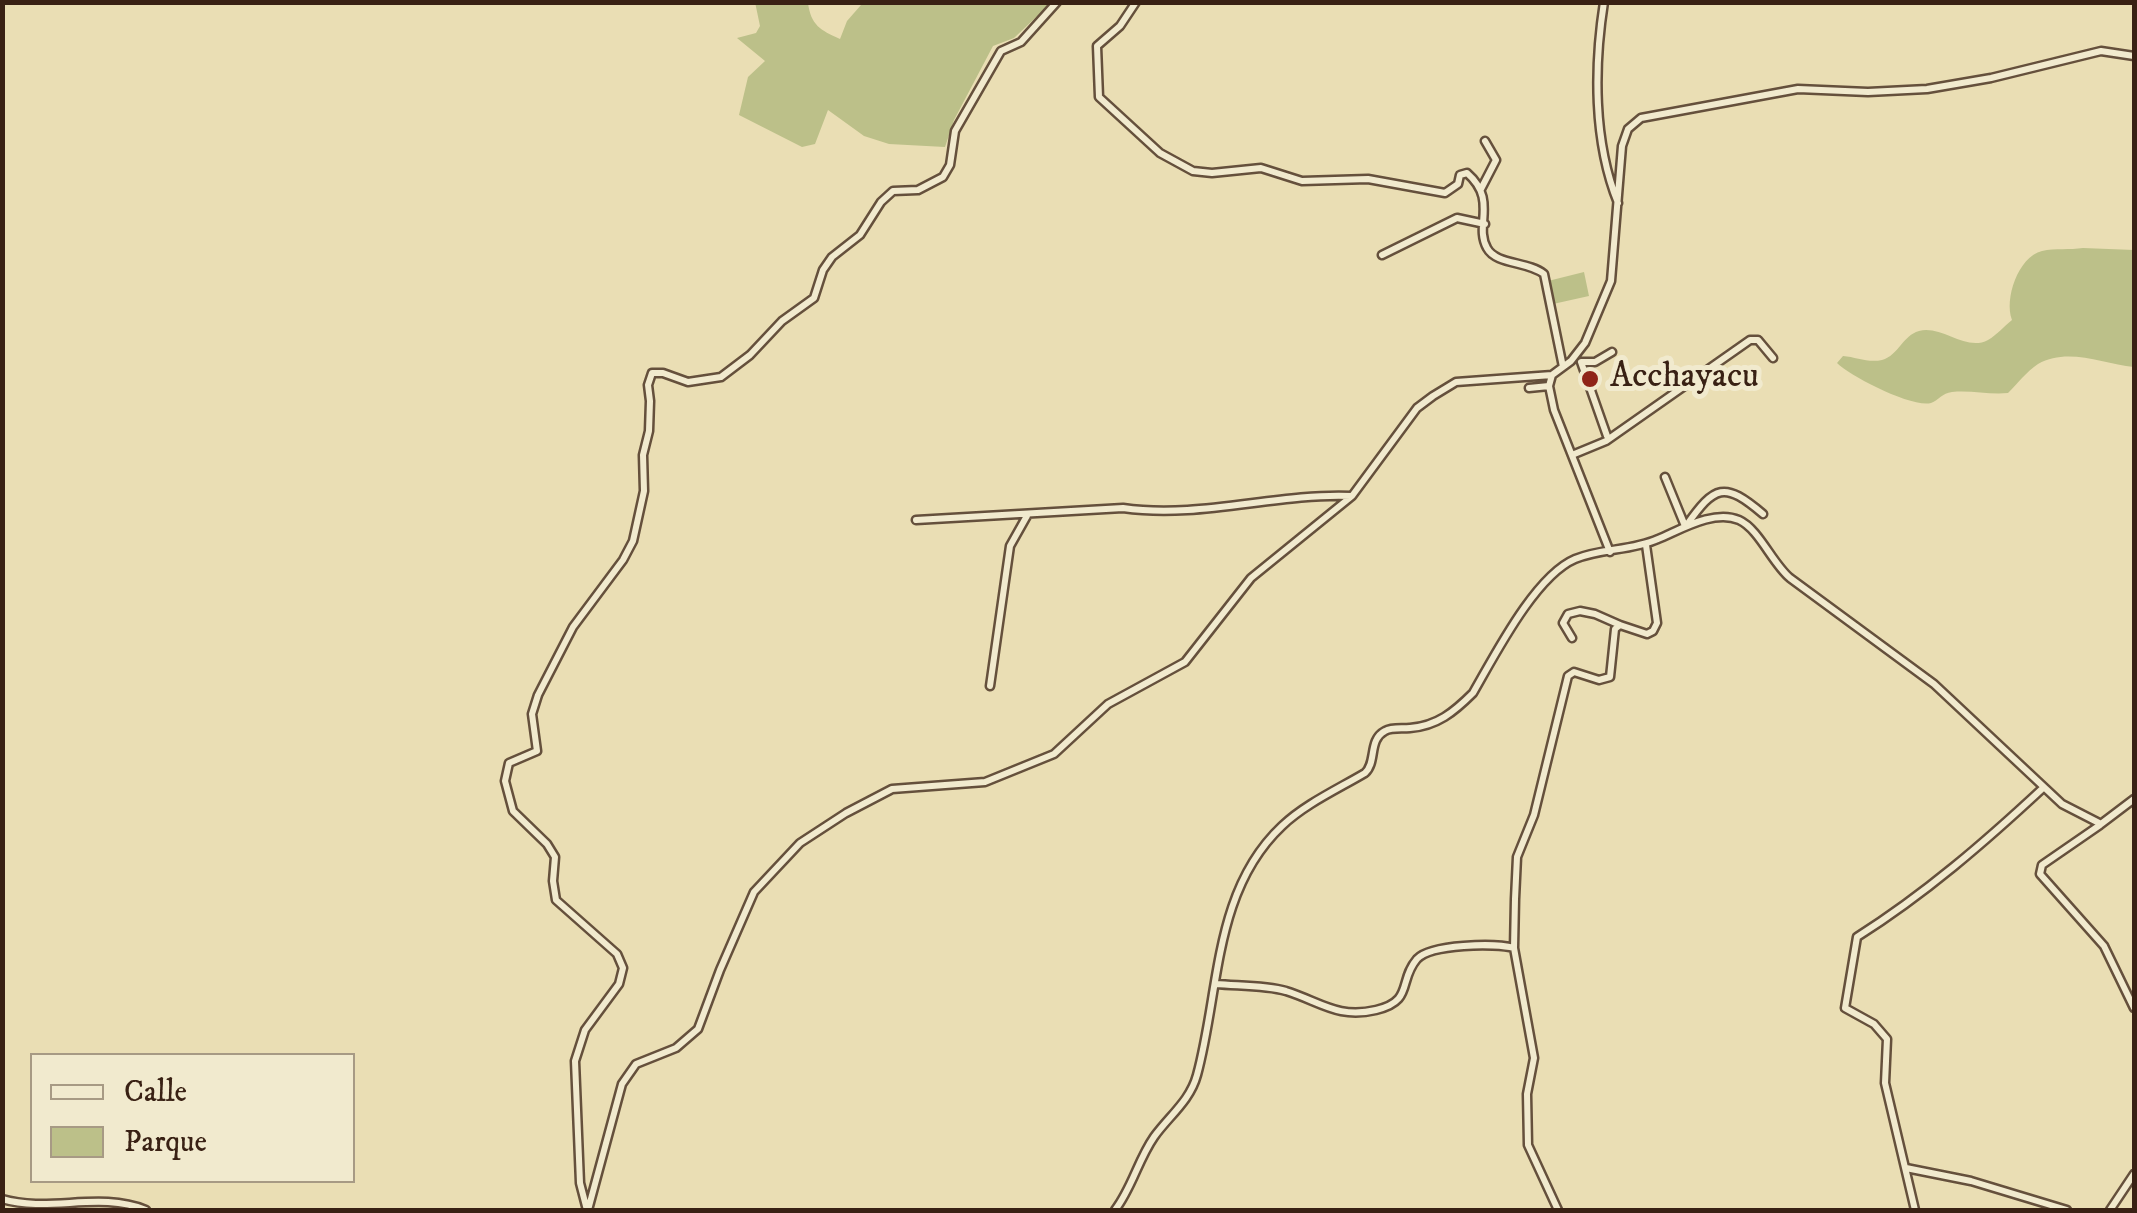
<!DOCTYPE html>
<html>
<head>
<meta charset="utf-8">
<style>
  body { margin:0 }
  #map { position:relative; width:2137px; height:1213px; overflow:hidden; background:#eadeb4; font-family:"IM FELL DW Pica",serif }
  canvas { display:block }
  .frame { position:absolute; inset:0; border:5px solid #392114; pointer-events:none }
  .legend { position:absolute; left:30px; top:1053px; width:325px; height:130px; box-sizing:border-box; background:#f1eace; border:2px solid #a79a84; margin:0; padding:12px 18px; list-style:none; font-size:30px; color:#392114 }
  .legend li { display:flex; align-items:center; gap:20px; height:50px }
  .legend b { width:50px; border:2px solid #a79a84 }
</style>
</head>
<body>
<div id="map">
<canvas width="2137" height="1213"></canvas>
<div class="frame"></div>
<ul class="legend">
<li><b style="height:12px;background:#f1eace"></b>Calle</li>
<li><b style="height:28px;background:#bcc089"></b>Parque</li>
</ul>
</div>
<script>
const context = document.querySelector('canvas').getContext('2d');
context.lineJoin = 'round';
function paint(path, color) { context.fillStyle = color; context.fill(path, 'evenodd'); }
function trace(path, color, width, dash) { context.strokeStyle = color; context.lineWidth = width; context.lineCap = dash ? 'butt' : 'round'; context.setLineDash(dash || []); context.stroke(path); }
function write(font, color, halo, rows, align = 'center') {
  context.font = font + ' "IM FELL DW Pica",serif'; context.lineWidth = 10; context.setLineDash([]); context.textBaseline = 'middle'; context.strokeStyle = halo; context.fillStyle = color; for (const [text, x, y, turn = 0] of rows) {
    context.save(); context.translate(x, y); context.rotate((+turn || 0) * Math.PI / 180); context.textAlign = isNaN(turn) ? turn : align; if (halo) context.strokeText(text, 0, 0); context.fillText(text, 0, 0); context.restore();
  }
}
paint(new Path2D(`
  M755 2 808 3C811 25 820 30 840 39L847 21 861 5 857 3H1051L1014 38 993 46 954 120 945 147 889 144 864 136 828 110 815 144 802 147 739 115 748 77 765 61 737 38 756 33 760 26Z
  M2083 248 2134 250V367C2103 364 2068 347 2038 364 2027 371 2017 384 2008 393 1990 395 1971 390 1952 392 1942 393 1939 400 1931 403 1912 408 1850 376 1837 363L1843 356C1856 357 1868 363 1882 360 1899 355 1902 336 1919 331 1942 325 1966 352 1988 340 1997 335 2004 326 2012 320 2004 299 2018 257 2042 251 2055 248 2070 250 2083 248Z
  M1584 272 1589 296 1553 304 1548 281Z`), '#bcc089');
const minor = new Path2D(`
  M1136 2 1120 26 1097 46 1099 97 1160 153 1193 171 1212 173 1261 168 1302 181 1368 179 1445 193 1458 184 1460 175 1467 173C1498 200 1474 225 1487 248 1496 265 1528 261 1544 274L1563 367
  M1604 2C1594 66 1593 141 1618 203
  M1481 189 1496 160 1485 141
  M1382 255 1457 218 1485 224
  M1581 362 1607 436
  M1582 362H1595L1612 352
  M1552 375 1549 386 1554 410 1610 552
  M1529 388 1549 386
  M1572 455 1606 441 1750 340H1758L1773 358
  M1665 477 1685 526
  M916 520 1123 508C1200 519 1275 493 1351 496
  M1686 526C1715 485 1724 481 1763 514
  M1572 638 1563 623 1568 614 1580 611 1595 614 1620 625
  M990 686 1010 546 1028 514
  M2100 825 2042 865 2040 874 2104 946 2134 1008
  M1216 984C1239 986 1265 985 1286 991 1321 1002 1338 1019 1376 1010 1414 1001 1398 981 1417 959 1431 944 1495 943 1514 948
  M1906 1168 1971 1181 2067 1210
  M2 1199C50 1213 99 1191 146 1210
  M587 1210 580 1183 575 1061 585 1030 619 984 623 968 617 954 556 900 553 881 555 857 547 844 513 811 505 781 509 763 537 751 532 714 538 695 573 627 623 560 633 541 644 491 643 455 649 431 650 401 648 385 652 373H663L688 382 721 377 750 355 782 321 814 298 823 270 832 257 860 235 881 202 893 191 918 190 943 177 950 165 955 131 1001 51 1021 42 1057 2
  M588 1210 622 1084 636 1064 676 1048 698 1029 720 970 754 892 800 843 846 813 892 789 985 782 1054 754 1108 704 1185 662 1251 578 1352 496 1417 408 1433 396 1456 382 1552 375 1571 361 1585 343 1611 281 1622 146 1628 129 1641 118 1798 89 1868 92 1927 89 1991 78 2101 51 2134 56
  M1115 1210C1132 1188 1138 1160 1154 1137 1169 1116 1190 1101 1197 1075 1220 991 1213 891 1282 826 1305 804 1338 789 1365 773 1377 762 1368 740 1385 731 1392 727 1402 729 1410 728 1437 726 1454 712 1473 693 1495 655 1535 576 1575 559 1602 548 1631 551 1658 539 1680 530 1714 509 1739 520 1759 529 1772 563 1790 578L1934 684 2062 804 2101 824 2134 799
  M1558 1210 1528 1145 1527 1094 1534 1058 1514 948 1515 899 1517 857 1534 815 1568 676 1574 672 1599 680 1610 677 1615 629 1620 625 1647 634 1653 631 1657 623 1646 545
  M1915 1210 1885 1083 1887 1039 1874 1024 1845 1008 1857 937C1925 894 1985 842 2043 788
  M2110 1210 2134 1174`);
trace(minor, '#65503c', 11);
trace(minor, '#f1eace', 6);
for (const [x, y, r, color] of [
  [1590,379,10,"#8f2418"]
]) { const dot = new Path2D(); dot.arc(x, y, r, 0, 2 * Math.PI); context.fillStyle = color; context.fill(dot); trace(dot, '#f1eace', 4); }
write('35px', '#392114', '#f1eace', [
  ["Acchayacu",1610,379]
], 'left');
</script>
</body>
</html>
